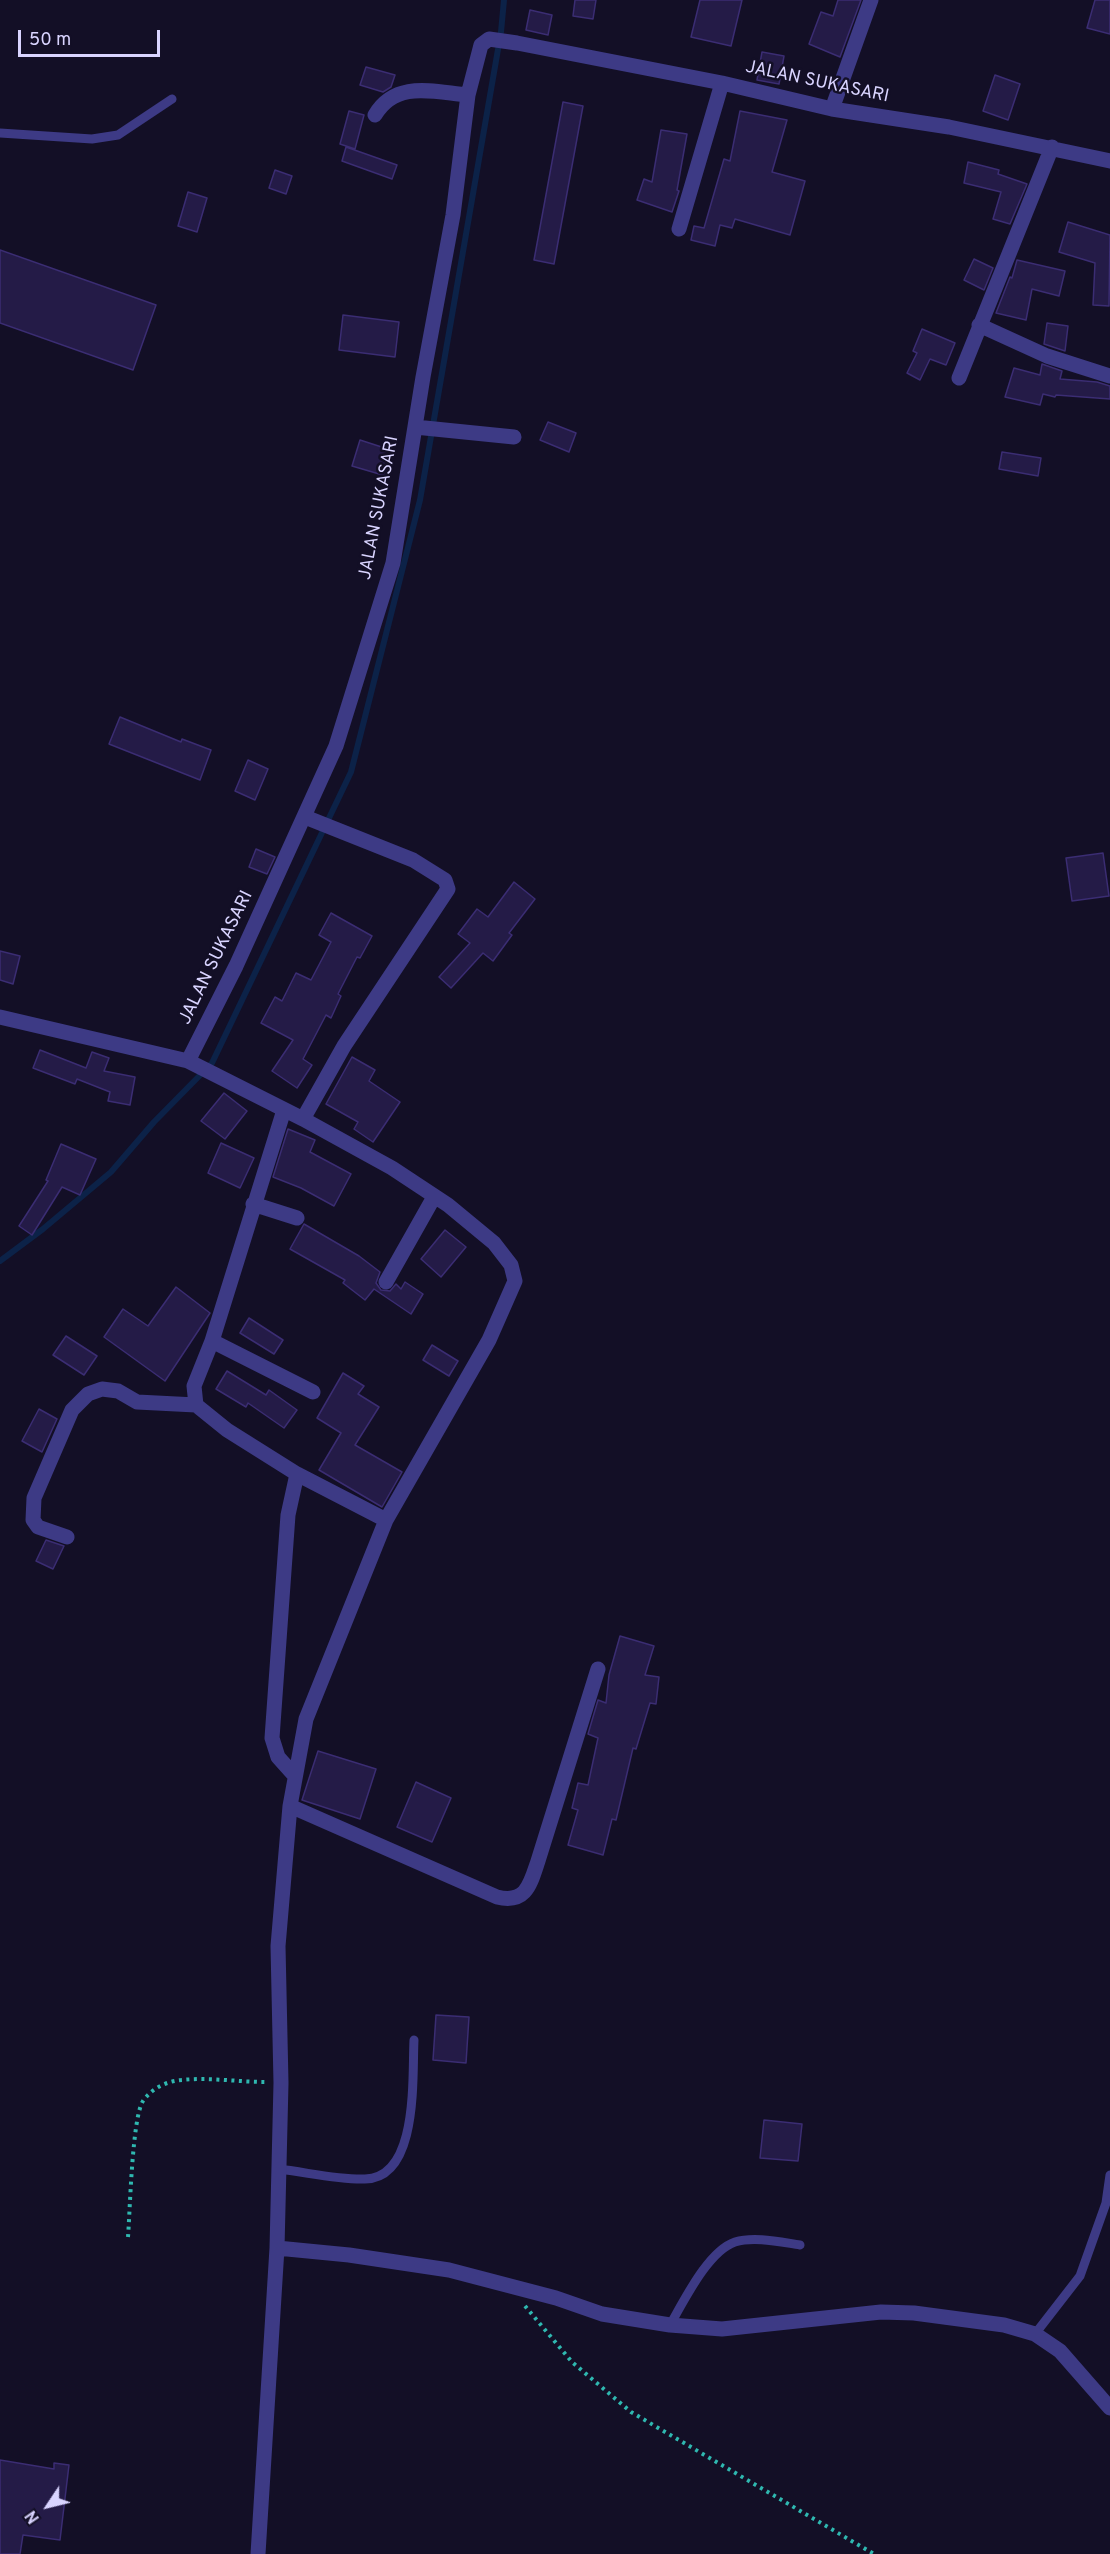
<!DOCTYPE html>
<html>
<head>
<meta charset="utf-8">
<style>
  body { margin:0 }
  #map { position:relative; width:1110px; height:2554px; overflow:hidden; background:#130f26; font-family:Overpass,sans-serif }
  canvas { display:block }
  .north { position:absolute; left:18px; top:2476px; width:60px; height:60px; -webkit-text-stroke:4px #130f26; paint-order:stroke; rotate:235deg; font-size:16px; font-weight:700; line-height:24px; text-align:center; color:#d9d4ff }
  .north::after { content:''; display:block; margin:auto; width:21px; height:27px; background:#d9d4ff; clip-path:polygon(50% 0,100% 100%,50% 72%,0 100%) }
  .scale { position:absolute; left:18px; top:30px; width:142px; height:27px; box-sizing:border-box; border:3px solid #d9d4ff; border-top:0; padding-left:8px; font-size:18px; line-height:21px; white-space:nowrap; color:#d9d4ff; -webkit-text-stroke:4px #130f26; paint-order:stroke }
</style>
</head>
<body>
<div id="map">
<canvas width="1110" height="2554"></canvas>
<div class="north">N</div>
<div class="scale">50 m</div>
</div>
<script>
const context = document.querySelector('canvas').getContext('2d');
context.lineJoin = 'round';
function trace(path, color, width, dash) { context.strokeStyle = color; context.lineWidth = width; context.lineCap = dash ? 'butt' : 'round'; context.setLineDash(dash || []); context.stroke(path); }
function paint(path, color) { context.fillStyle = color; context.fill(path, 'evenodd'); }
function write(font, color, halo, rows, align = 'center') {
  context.font = font + ' Overpass,sans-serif'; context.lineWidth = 5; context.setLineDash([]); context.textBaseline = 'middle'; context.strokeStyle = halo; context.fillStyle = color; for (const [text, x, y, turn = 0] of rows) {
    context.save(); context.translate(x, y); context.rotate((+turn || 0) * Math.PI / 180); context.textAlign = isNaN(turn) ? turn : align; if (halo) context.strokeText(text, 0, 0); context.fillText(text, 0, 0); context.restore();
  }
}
trace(new Path2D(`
  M0 1261 43 1229 111 1172 154 1122 212 1063 351 772 420 500 501 32 504 0`), '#0c2248', 6);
const building = new Path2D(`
  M575 0H596L593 19 573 16Z
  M700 0H742L731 46 691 37Z
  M838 0H861L840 57 809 44 821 12 833 16Z
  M1095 0H1110V34L1087 28Z
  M530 10 552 15 548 35 526 30Z
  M762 52 784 56 779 84 757 80Z
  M366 67 395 75 391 87 383 92 360 85Z
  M995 75 1020 84 1008 120 983 111Z
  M563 102 583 106 554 264 534 260Z
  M349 111 364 115 355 149 340 144Z
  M740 111 787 120 772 172 805 181 790 235 735 219 732 228 720 225 715 246 691 240 694 226 704 228 724 159 730 161Z
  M661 130 687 134 677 190 679 191 672 212 637 200 644 179 652 182Z
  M346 147 397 165 392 179 342 161Z
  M968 162 999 170 998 174 1027 184 1010 224 993 219 1001 192 964 183Z
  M275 170 292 176 286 194 269 188Z
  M188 192 207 198 197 232 178 226Z
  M1068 222 1110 235 1109 306 1093 305 1095 263 1059 252Z
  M0 250 156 305 133 370 0 323Z
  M974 259 993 268 984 290 964 280Z
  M1017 260 1065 271 1059 296 1032 289 1026 320 996 313 1010 277 1012 278Z
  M343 315 399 322 395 357 339 350Z
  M1047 323 1068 326 1065 351 1044 344Z
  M922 329 955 343 946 365 930 359 920 380 907 373 917 353 913 351Z
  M1042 364 1062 371 1060 379 1097 382 1110 386V399L1056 395 1055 397 1043 394 1040 405 1005 397 1014 368 1040 375Z
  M548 422 576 433 569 452 540 440Z
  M360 440 394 451 386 476 352 466Z
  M1002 452 1041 458 1038 476 999 469Z
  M120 717 181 742 182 739 211 750 200 780 109 744Z
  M248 760 268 769 255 800 235 791Z
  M256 849 275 857 267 874 249 867Z
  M1103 853 1109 896 1072 901 1066 858Z
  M514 882 535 899 509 933 512 935 493 961 483 953 451 988 439 977 470 943 458 934 477 909 488 917Z
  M331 913 372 936 360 958 357 957 338 994 341 996 331 1018 326 1015 303 1059 312 1065 297 1088 272 1071 293 1040 261 1023 275 997 282 1001 296 973 311 980 331 942 319 935Z
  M0 951 20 956 13 984 0 980Z
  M40 1050 86 1068 92 1052 109 1058 104 1071 135 1077 130 1105 108 1101 110 1092 77 1079 75 1084 33 1068Z
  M352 1057 375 1070 369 1081 400 1102 373 1142 354 1129 358 1122 326 1104Z
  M224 1093 247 1111 225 1139 201 1121Z
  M288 1129 315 1140 310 1152 351 1174 334 1206 301 1188 273 1177Z
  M221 1143 254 1158 240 1188 208 1173Z
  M61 1144 96 1159 80 1195 62 1187 32 1235 19 1226 48 1181 46 1180Z
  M304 1224 359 1256 380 1272 376 1283 381 1290 390 1291 396 1284 401 1289 405 1282 423 1294 411 1314 374 1289 365 1300 343 1283 345 1280 290 1249Z
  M445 1230 466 1247 441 1277 421 1259Z
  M176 1287 210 1313 165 1381 104 1337 123 1309 148 1326Z
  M249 1318 283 1340 274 1354 240 1333Z
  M66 1336 97 1356 84 1375 53 1355Z
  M432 1345 458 1361 449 1376 423 1360Z
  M227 1371 266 1395 269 1390 297 1410 284 1428 248 1403 246 1407 216 1389Z
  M343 1373 364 1386 358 1394 379 1407 355 1445 402 1472 382 1507 319 1470 341 1433 317 1418Z
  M39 1409 57 1419 42 1452 22 1441Z
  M46 1540 64 1546 53 1569 36 1561Z
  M620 1636 654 1646 645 1675 659 1677 656 1704 650 1703 636 1749 633 1748 616 1820 612 1819 603 1855 568 1845 578 1810 572 1808 578 1783 588 1785 598 1738 588 1734 598 1700 606 1703 609 1675Z
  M318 1751 376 1769 360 1819 302 1800Z
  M416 1782 451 1798 432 1842 397 1827Z
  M436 2015 469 2017 466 2063 433 2060Z
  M764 2120 802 2124 798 2161 760 2158Z
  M0 2460 54 2469V2463L69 2465 60 2540 23 2535 20 2554H0Z`);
paint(building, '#241b47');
trace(building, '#3b2d73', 1.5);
trace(new Path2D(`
  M128 2237C130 2212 132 2118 143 2101 152 2088 167 2081 182 2080 209 2077 238 2082 265 2082
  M525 2306 572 2362 631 2412 874 2554`), '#2fb8b0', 4, [3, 4.5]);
trace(new Path2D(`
  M0 133 92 139 118 135 172 99
  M278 2169C306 2172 337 2180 365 2179 419 2178 412 2077 414 2040
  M670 2325C684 2301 708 2251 735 2242 754 2236 780 2242 800 2245
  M1035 2334 1080 2276 1106 2203 1110 2175`), '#3d3a85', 9);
trace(new Path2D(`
  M832 109 871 0
  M375 115C396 80 433 92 468 95
  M679 229 722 83
  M979 325 1047 356 1110 376
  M959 378 1052 147
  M415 427 514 437
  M0 1017 188 1061 303 1119 392 1168 448 1205 494 1243 511 1265 515 1281 489 1340 386 1520 306 1719 290 1806 278 1946 281 2083 277 2248 258 2554
  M188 1061 236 966 336 746 393 563 423 377 453 215 468 95 481 45 489 39 517 43 722 83 832 109 949 127 1110 161
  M303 1119 344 1046 448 889 445 880 413 860 305 817
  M253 1204 297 1218
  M386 1282 434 1197
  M212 1341 313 1392
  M196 1405 194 1386 212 1341 284 1110
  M297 1474 386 1520
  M67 1537 38 1527 33 1520 34 1498 72 1410 88 1394 102 1389 118 1391 137 1402 196 1405 227 1430 297 1474 288 1515 272 1738 278 1757 295 1776
  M290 1806 497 1897C526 1904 530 1885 538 1861L598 1669
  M277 2248 349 2255 449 2270 556 2298 602 2314 670 2325 722 2329 881 2312 914 2313 1004 2325 1035 2334 1060 2351 1110 2408`), '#3d3a85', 15);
write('18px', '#d9d4ff', '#130f26', [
  ["JALAN SUKASARI",817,83,12],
  ["JALAN SUKASARI",380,508,-79],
  ["JALAN SUKASARI",217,958,-64]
]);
</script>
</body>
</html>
